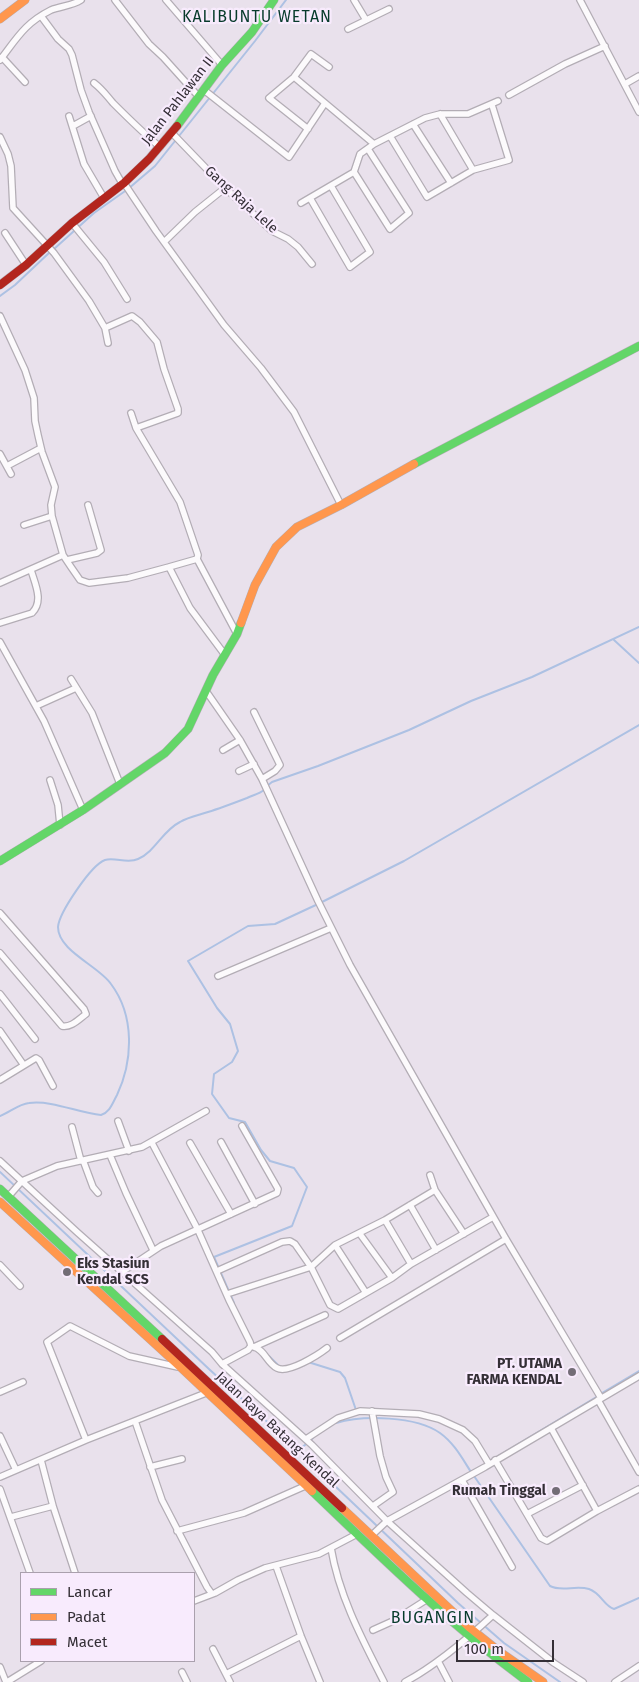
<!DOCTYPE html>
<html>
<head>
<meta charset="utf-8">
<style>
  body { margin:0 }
  #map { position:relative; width:639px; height:1682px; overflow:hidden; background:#e9e1ec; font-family:"Fira Sans",sans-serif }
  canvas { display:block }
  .legend { position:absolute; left:20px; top:1572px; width:175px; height:90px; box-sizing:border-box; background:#f8ebfd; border:1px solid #aaa0ad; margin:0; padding:6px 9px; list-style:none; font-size:15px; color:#342f36 }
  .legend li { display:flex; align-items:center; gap:10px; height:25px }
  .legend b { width:25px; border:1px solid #aaa0ad }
  .scale { position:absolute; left:456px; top:1640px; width:98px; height:22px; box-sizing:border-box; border:2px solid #342f36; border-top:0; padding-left:6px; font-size:15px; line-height:18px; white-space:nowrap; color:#342f36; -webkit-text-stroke:4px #f8ebfd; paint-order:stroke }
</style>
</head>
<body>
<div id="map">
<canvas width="639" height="1682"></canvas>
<ul class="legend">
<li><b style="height:6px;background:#63d668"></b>Lancar</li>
<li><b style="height:6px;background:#ff974d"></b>Padat</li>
<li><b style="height:6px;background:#b3261e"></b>Macet</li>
</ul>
<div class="scale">100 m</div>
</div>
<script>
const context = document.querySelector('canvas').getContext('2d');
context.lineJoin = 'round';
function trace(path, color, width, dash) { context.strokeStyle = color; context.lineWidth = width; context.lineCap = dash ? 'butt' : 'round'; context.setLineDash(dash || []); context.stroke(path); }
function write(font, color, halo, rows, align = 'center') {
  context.font = font + ' "Fira Sans",sans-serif'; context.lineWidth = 4.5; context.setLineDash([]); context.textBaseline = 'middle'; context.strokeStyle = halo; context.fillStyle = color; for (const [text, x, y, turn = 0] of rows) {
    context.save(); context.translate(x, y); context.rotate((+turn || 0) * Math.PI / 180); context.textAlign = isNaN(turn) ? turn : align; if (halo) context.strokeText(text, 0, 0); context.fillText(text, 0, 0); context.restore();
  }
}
trace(new Path2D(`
  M54 249 94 213 128 189 155 166 255 41 286 0
  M0 296 15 285 50 252
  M614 640 639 663
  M267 786 272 782 318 766 409 730 471 701 532 677 639 627
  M0 1116C10 1112 19 1104 29 1103 53 1100 78 1113 101 1115 110 1112 112 1104 117 1095 133 1061 135 1016 111 984 99 966 58 951 58 927 59 913 91 865 105 860 115 857 128 864 138 859 156 851 162 831 180 822 188 817 199 815 208 812 221 808 234 803 247 798 253 795 259 794 264 790
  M0 1172 210 1370 273 1427 458 1603 504 1643 560 1682
  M234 1303 214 1257 292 1226 307 1187 294 1168 270 1161 261 1150 245 1122 229 1118 212 1094 214 1074 232 1062 238 1051 230 1024 217 1008 188 961 248 926 275 924 318 904 404 861 639 725
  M269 1356 280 1367
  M308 1362 340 1372 345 1378 356 1410
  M602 1393 639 1371
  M336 1423C363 1415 416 1416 440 1433 454 1443 462 1458 471 1472
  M298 1451 313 1438
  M490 1461 598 1396
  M474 1476 550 1586C561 1592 576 1585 589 1589 601 1593 604 1606 614 1609L639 1598`), '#adc1e3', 2);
const street = new Path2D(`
  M115 0 149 44 163 57 199 97
  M166 0 222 65
  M354 0 366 20
  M580 0 639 112
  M41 16 58 39 69 49 72 55 81 90 89 112 115 171 123 185
  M348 29 389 9
  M2 57 25 82
  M0 60C17 38 25 23 51 10 61 6 72 6 81 0
  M294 77 374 144
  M94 83C103 90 106 95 113 103 128 118 143 133 160 147
  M625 84 639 76
  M204 90 289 157 325 103
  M509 95 565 64 605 46
  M440 114 473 170
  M69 116 84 164 104 198
  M413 124 451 183
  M73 126 91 116
  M308 129 269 98 294 77 311 54 329 67
  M172 133 225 188 272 231 288 239 298 247 312 264
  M390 136 427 197 473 170 509 160 492 105
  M0 137 8 154 11 166 13 208 54 253 89 301 105 328 108 343
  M354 172 390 229 409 213 368 149
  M124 183 156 231 224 325 261 368 294 412 341 505
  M310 198 350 267 370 252 331 186
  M301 203 354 172 360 154 374 144 425 118 440 114H468L498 101
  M72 223 104 262 127 299
  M5 233 26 265
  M164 242 195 212 225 188
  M0 316 25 370 34 398 35 421 38 435 42 452 55 487 51 505 52 516 63 555 71 567 80 580 89 583 128 578 169 567 190 608 225 655
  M105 328 132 316 140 322 157 342 164 369 178 409V413L136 428
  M131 413 136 428 180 502 198 555 197 559 237 634
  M0 454 11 474
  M7 466 41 448
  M24 525 52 516
  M67 560 97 553 101 550 88 505
  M169 567 197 559
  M0 583 63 555
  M0 623 32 613C44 601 35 584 31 570
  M0 642 44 721 83 810
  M71 679 92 713 120 784
  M206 691 240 740 262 779 318 901 350 965 506 1239 601 1398
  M36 706 76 688
  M254 712 280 765 275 771 262 779
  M223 750 240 740
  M239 771 254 764
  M50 780 58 805 60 825
  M0 913 84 1009 86 1014C79 1019 71 1028 62 1026L0 953
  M218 976 331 928
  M0 994 35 1039
  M0 1031 23 1064
  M0 1080 36 1058 39 1060 53 1086
  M118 1121 129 1151
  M72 1127 81 1161
  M221 1142 255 1204
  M152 1143 197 1228 229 1300 250 1342 251 1346 248 1350 222 1364
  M190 1143 231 1214
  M110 1155 126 1193 153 1250
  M83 1160 93 1187 98 1193
  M0 1161 77 1232 212 1352 222 1364 312 1445 387 1521 467 1593 493 1615 554 1663 583 1682
  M430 1175 435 1190 464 1234
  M8 1197 22 1181 57 1166 142 1147 206 1111
  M410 1205 436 1250
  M385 1220 411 1264
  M360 1234 392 1278
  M335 1245 366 1293
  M0 1265 20 1286
  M217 1271 282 1242 290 1241 295 1244 311 1267 330 1305 338 1309 392 1278 411 1264 493 1217
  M122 1272 161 1246 277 1193 278 1189 242 1126
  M227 1294 311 1267 335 1245 385 1220 435 1190
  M340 1338 506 1239
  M254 1347C265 1350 267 1363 277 1368 288 1374 318 1355 327 1348
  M254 1347 325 1315
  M0 1392 23 1382
  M598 1400 639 1472
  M372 1411 380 1456 386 1477 393 1492 373 1506
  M135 1421 162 1500 207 1587 212 1594
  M551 1428 597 1511
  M0 1436 16 1470
  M306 1439 338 1418 360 1411 419 1414 439 1419 463 1430 475 1441 489 1464
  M86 1440 47 1342 70 1326 129 1356 178 1367
  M495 1460 541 1538 547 1541 597 1511 639 1489
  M150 1467 182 1459
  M0 1477 86 1440 206 1393
  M462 1480 512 1567
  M0 1489 30 1573
  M53 1506 75 1573
  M527 1514 583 1485
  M11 1517 53 1506 41 1460
  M177 1531 244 1513 305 1486
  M371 1536 387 1521 485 1467 639 1376
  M331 1548C339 1596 362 1639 384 1682
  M276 1566 301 1636 320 1682
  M194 1601 215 1593 238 1580 265 1568 319 1554 357 1534
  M373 1630 393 1621 426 1600
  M213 1649 230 1682
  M438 1661 449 1682
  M0 1667 6 1682
  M182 1672 187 1682
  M226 1674 301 1636
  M7 1682 41 1661
  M405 1682C437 1665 466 1640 493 1615
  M615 1682 639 1666`);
const fast = new Path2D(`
  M177 126 222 65 252 32 274 0
  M414 464 639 346
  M0 861 83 810 165 753 188 729 213 675 237 634 241 623
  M0 1189 162 1339
  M312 1491C382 1558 450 1625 528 1682`);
const slow = new Path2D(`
  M0 19 25 0
  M241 623 255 585 276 547 297 527 341 505 414 464
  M0 1202 176 1363 312 1491
  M342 1508 470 1628 500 1652 543 1682`);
const jam = new Path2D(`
  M0 285 26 265 72 223 124 183 149 159 177 126
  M162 1339 342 1508`);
trace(street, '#b3adb5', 8);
trace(fast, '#b3adb5', 9);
trace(slow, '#b3adb5', 9);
trace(jam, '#b3adb5', 9);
trace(street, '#fcfafc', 5.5);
trace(fast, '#63d668', 8);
trace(slow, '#ff974d', 8);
trace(jam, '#b3261e', 8);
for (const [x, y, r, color] of [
  [67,1272,5,"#736d76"],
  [572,1372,5,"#736d76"],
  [556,1491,5,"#736d76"]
]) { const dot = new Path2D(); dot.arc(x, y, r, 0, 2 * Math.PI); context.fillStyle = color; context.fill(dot); trace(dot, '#f8ebfd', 2); }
write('14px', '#342f36', '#f8ebfd', [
  ["Jalan Pahlawan II",178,101,-52],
  ["Gang Raja Lele",241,200,42],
  ["Jalan Raya Batang-Kendal",277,1430,43]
]);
write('bold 14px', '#342f36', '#f8ebfd', [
  ["Eks Stasiun",77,1264,"left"],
  ["Kendal SCS",77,1280,"left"],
  ["PT. UTAMA",562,1364],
  ["FARMA KENDAL",562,1380],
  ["Rumah Tinggal",546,1491]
], 'right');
context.letterSpacing = '1px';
write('16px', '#073b2b', '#f8ebfd', [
  ["KALIBUNTU WETAN",257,18],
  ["BUGANGIN",433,1619]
]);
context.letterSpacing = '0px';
</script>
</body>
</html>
